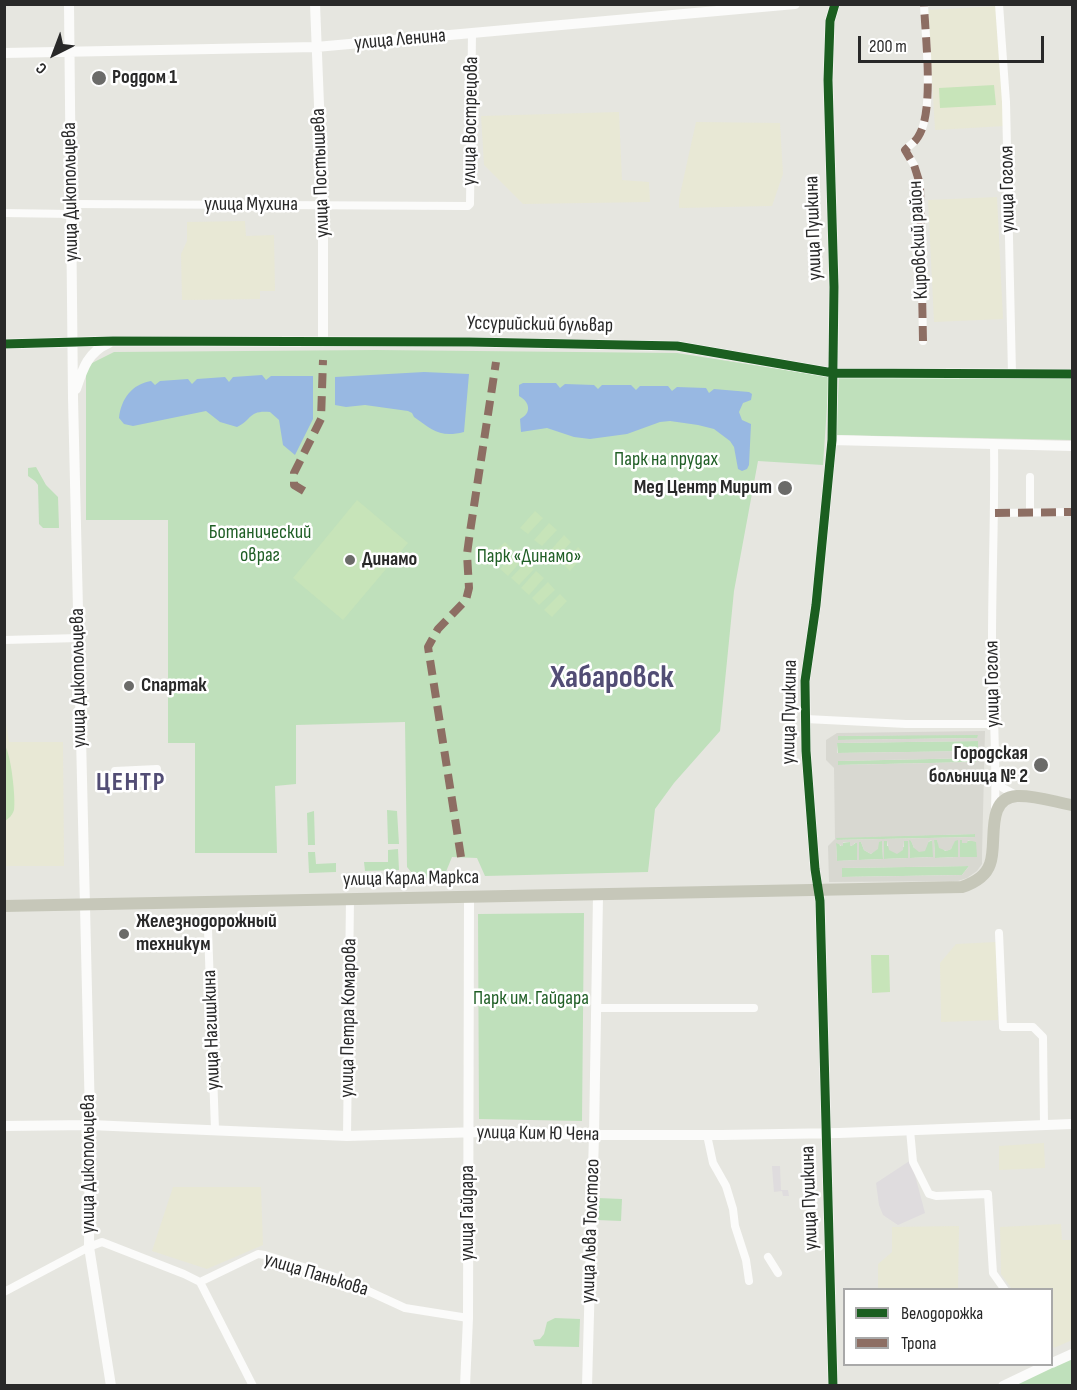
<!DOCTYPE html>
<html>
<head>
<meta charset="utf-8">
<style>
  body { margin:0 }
  #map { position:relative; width:1077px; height:1390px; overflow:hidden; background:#e6e6e0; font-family:"Sofia Sans Condensed",sans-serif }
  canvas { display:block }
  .frame { position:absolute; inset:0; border:6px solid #292929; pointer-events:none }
  .legend { position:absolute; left:843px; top:1288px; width:210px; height:78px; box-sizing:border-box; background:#fff; border:2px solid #a9a9a9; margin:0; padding:8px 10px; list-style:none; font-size:18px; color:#292929 }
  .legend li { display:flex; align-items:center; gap:12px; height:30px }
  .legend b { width:30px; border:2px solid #a9a9a9 }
  .north { position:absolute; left:24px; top:24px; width:60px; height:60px; -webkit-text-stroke:4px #fff; paint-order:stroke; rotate:222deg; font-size:16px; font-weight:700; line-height:24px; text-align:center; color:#292929 }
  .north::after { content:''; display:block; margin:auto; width:21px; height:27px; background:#292929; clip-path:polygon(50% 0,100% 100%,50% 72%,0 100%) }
  .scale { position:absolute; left:858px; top:36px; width:186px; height:27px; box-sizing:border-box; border:3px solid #292929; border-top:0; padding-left:8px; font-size:18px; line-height:21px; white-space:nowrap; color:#292929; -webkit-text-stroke:4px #fff; paint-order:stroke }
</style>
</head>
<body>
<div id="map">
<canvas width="1077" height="1390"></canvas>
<div class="frame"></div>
<ul class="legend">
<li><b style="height:8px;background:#1b5e20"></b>Велодорожка</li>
<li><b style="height:8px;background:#8d6e63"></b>Тропа</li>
</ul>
<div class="north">С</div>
<div class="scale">200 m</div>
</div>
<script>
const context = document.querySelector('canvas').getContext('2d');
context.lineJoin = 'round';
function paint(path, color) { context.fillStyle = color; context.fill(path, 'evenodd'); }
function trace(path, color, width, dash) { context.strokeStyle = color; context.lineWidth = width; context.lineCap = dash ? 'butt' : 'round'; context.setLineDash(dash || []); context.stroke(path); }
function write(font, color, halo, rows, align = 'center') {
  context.font = font + ' "Sofia Sans Condensed",sans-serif'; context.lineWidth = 5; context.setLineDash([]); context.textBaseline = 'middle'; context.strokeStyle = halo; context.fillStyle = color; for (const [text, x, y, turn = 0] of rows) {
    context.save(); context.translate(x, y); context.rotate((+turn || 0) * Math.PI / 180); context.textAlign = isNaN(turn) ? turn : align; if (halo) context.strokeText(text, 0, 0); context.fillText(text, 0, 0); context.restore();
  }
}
paint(new Path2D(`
  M911 1160 925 1213 898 1225 883 1215 879 1205 876 1183Z
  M772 1166H780L781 1190H788L789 1196H783L782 1191 774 1192Z`), '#dfdcde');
paint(new Path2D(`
  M998 6 1005 126 935 130 928 10Z
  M619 112 622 180 649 182 650 202 523 204 484 165 481 116Z
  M696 122 780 123 783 174 772 206 679 208V199Z
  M997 197 1003 319 934 322 928 200Z
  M245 221 246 236 274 235 275 291H260V299L182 300 181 254 187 241V222Z
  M4 711 9 742H63L64 866H5Z
  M996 942 998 1020 941 1022 940 963 956 944Z
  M1044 1143 1045 1168 999 1170V1146Z
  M173 1187H261L263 1245 207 1269 152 1251Z
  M1061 1224 1062 1240H1072V1340L1054 1348 1052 1344V1290L1012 1289 1001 1274 1000 1227Z
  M959 1226 958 1289H878V1264L892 1252V1227Z`), '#e8e8d5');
paint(new Path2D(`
  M376 350 677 353 829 377 823 465 758 461 734 591 720 731 674 783 655 809 648 872 485 876 477 858 452 857 443 879 416 878 407 867 405 722 296 725V784L275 786 277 853H195V743H168V520H86V366L114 352Z
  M839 377 1072 379V440L836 435Z
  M36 467 46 485 58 497 59 528H43L39 524 38 485 35 481 28 476V468Z
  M978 734V738L838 740V736Z
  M978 741V751L838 753 837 743Z
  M977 758V762L838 765V761Z
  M387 810 397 811 399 844H388Z
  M314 811 315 845H308L307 813Z
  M975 834V837L836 840V837Z
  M937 839 938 843 945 851 951 849 954 840H958V857L935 858 934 840Z
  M909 840H911L914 848 933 840V857L910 858Z
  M959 840H962V842L973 840 977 842V857H960Z
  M879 841H882L883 859 859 860V842H861L864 850 871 854Z
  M883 841H887V846L904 847V841H908V858L884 859Z
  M839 842 840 846 842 845V843L850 842 851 846 857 842 858 860 837 861 836 843Z
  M398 849 399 870 365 871 364 862H388V850Z
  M308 852H315L316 864 336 863V872L309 873Z
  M969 866 962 875 842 877V868Z
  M584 913 582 1121 479 1119 478 914Z
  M598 1198 622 1199 621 1221 597 1220Z
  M555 1318 580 1319 579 1347 535 1346 533 1340 540 1339 544 1334 547 1322Z
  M1072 1358V1385H1013Z`), '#bfe0bb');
paint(new Path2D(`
  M994 85 996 105 940 108 939 88Z
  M357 500 408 543 343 620 293 578Z
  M535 511 543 518 528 534 520 528Z
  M549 523 557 530 542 546 534 540Z
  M564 535 571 542 556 559 549 552Z
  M505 542 512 549 497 566 489 558Z
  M578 547 585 554 570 571 563 564Z
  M515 552 523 559 508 576 500 569Z
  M526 562 534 569 519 585 511 578Z
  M536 571 544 578 529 595 521 588Z
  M548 582 555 590 539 605 532 598Z
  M560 594 567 601 552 617 544 610Z
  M5 746C11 754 16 799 14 810 12 816 9 818 5 821Z
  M871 955H889L890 992 872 993Z`), '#c7e4b9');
paint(new Path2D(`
  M985 731 982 854V864L977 871 967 878 958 881 829 882 828 846 835 839 834 768 826 760V740L837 733ZM978 735 977 738 838 740V736ZM978 741V751L837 753V743ZM976 758V762L838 765V761ZM975 834V837L837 840 836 838ZM909 840 911 841 914 848 919 852 925 851 929 841 932 840 933 857 910 858ZM934 840H937L939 848 947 851 951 849 955 841 958 840V857L935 858ZM960 840H962V843H967L968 840 976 842 977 857H960ZM882 841 883 859 859 860V842H861L864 850 871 854 878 849 879 842ZM884 841H887L889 850 897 854 903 850 904 841H908V858L884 859ZM843 842H850V846L854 845V843H857V860L837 861 836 843 843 846ZM969 866 962 875 842 877V868Z`), '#d8d8d1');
paint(new Path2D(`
  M424 372 469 374 464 432C440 438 432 430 414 417L412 413 408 411 365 405 346 407 335 405V377Z
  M262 375 266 380 271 376H313V419L295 455 283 445 279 420 270 412C248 410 252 420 237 427L220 422 206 411 133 426 124 424 119 418C121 399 132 384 151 381L155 385 160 381 188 379 192 384 197 379 225 377 229 382 233 377Z
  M523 383H556L560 388 565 384 594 385 598 389 602 385H631L636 390 640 386H668L672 391 677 387 706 388 709 393 714 389 749 392 752 394 751 400 743 403 739 412 742 420 751 424 749 465 747 469 742 471 738 469 734 447 730 441 714 429 698 425 670 421 660 422 627 434 590 439 574 437 547 428 521 432 520 419C532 413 530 402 519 396V385Z`), '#98b8e2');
trace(new Path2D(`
  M999 4 1006 102 1012 374
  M72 204 468 206 470 204 472 33
  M4 213 72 214
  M923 341 920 184 914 165 905 150C909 146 915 142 918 137 935 112 925 35 924 4
  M994 444C995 510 992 576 992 641 992 698 997 754 995 810
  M1030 477V512
  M995 513 1072 512
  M4 640 79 638
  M806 719 906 724H994
  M115 771 157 769
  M996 780 1003 788 1016 795
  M115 784 158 782V773
  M208 929 215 1130
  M999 933 1003 1027H1033L1043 1037 1044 1125
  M596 1008H754
  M910 1130 913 1162 929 1194 936 1196 988 1194 993 1273 1005 1290
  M707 1135 713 1163 726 1186 733 1209 735 1226 746 1260 749 1281
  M347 1136 350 899
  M768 1257 778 1273
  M200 1282 253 1386
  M4 1292 89 1247 102 1242 184 1274 200 1282 258 1254 265 1255 342 1279 405 1308 468 1318`), '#fbfbfa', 8);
trace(new Path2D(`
  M69 4 73 398 90 1118 89 1247 111 1386
  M315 4 323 205V342
  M4 53 316 47 795 4
  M4 344 113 341 470 342 677 346 833 373 1072 374
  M76 389C83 368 88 352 109 343
  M832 440 1072 446
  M4 1126 90 1125 347 1136 479 1132 594 1135H722L839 1133 1072 1124
  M1052 1363 1072 1354
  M465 1386 468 1318 469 897
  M587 1386 594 1135 598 896
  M833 1386 820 901 815 869 806 751 805 681 816 605 832 440 834 287 828 80 830 21 835 4
  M1003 1386 1049 1364`), '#fbfbfa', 10);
trace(new Path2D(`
  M4 906 962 887C974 883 986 876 990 864 998 844 984 798 1017 796 1034 795 1055 802 1072 805`), '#c6c7b9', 12);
trace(new Path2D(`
  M923 341 920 184 914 165 905 150C909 146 915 142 918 137 935 112 925 35 924 4
  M304 491 294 485V473L321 419 323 360
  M995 513 1072 512
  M461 857 428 647 438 629 466 600 469 588 467 554 470 532 496 362`), '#8d6e63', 8, [15, 8]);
trace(new Path2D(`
  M4 344 113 341 470 342 677 346 833 373 1072 374
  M833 1386 820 901 815 869 806 751 805 681 816 605 832 440 834 287 828 80 830 21 835 4`), '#1b5e20', 9);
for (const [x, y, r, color] of [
  [99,78,8,"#6b6b69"],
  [785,488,8,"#6b6b69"],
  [350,560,6,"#6b6b69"],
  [129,686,6,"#6b6b69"],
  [1041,765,8,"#6b6b69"],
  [124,934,6,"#6b6b69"]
]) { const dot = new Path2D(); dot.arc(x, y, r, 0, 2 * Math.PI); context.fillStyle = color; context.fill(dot); trace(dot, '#fff', 2); }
write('20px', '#292929', '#fff', [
  ["улица Ленина",400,40,-5],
  ["улица Вострецова",471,121,-89],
  ["улица Постышева",321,173,-92],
  ["улица Гоголя",1008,189,-91],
  ["улица Дикопольцева",71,192,-91],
  ["улица Мухина",251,205],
  ["улица Пушкина",814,228,-92],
  ["Кировский район",919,240,-93],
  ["Уссурийский бульвар",540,325,1],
  ["улица Дикопольцева",79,678,-91],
  ["улица Гоголя",993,684,-91],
  ["улица Пушкина",790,712,-89],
  ["улица Карла Маркса",411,879,-1],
  ["улица Петра Комарова",349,1018,-89],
  ["улица Нагишкина",212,1030,-92],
  ["улица Ким Ю Чена",538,1134,1],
  ["улица Дикопольцева",89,1164,-90],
  ["улица Пушкина",810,1198,-92],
  ["улица Гайдара",468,1213,-90],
  ["улица Льва Толстого",591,1231,-88],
  ["улица Панькова",316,1275,17]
]);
write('bold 20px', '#292929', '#fff', [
  ["Роддом 1",112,78],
  ["Мед Центр Мирит",772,488,"right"],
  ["Динамо",362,560],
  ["Спартак",141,686],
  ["Городская",1028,754,"right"],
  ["больница № 2",1028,777,"right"],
  ["Железнодорожный",136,922],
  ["техникум",136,945]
], 'left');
write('20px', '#205f26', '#fff', [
  ["Парк на прудах",666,460],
  ["Ботанический",260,533],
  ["овраг",260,556],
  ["Парк «Динамо»",529,557],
  ["Парк им. Гайдара",531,999]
]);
context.letterSpacing = '1.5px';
write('bold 26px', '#524d75', '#fff', [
  ["ЦЕНТР",131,783]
]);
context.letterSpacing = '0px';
write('bold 32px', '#524d75', '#fff', [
  ["Хабаровск",612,679]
]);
</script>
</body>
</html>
